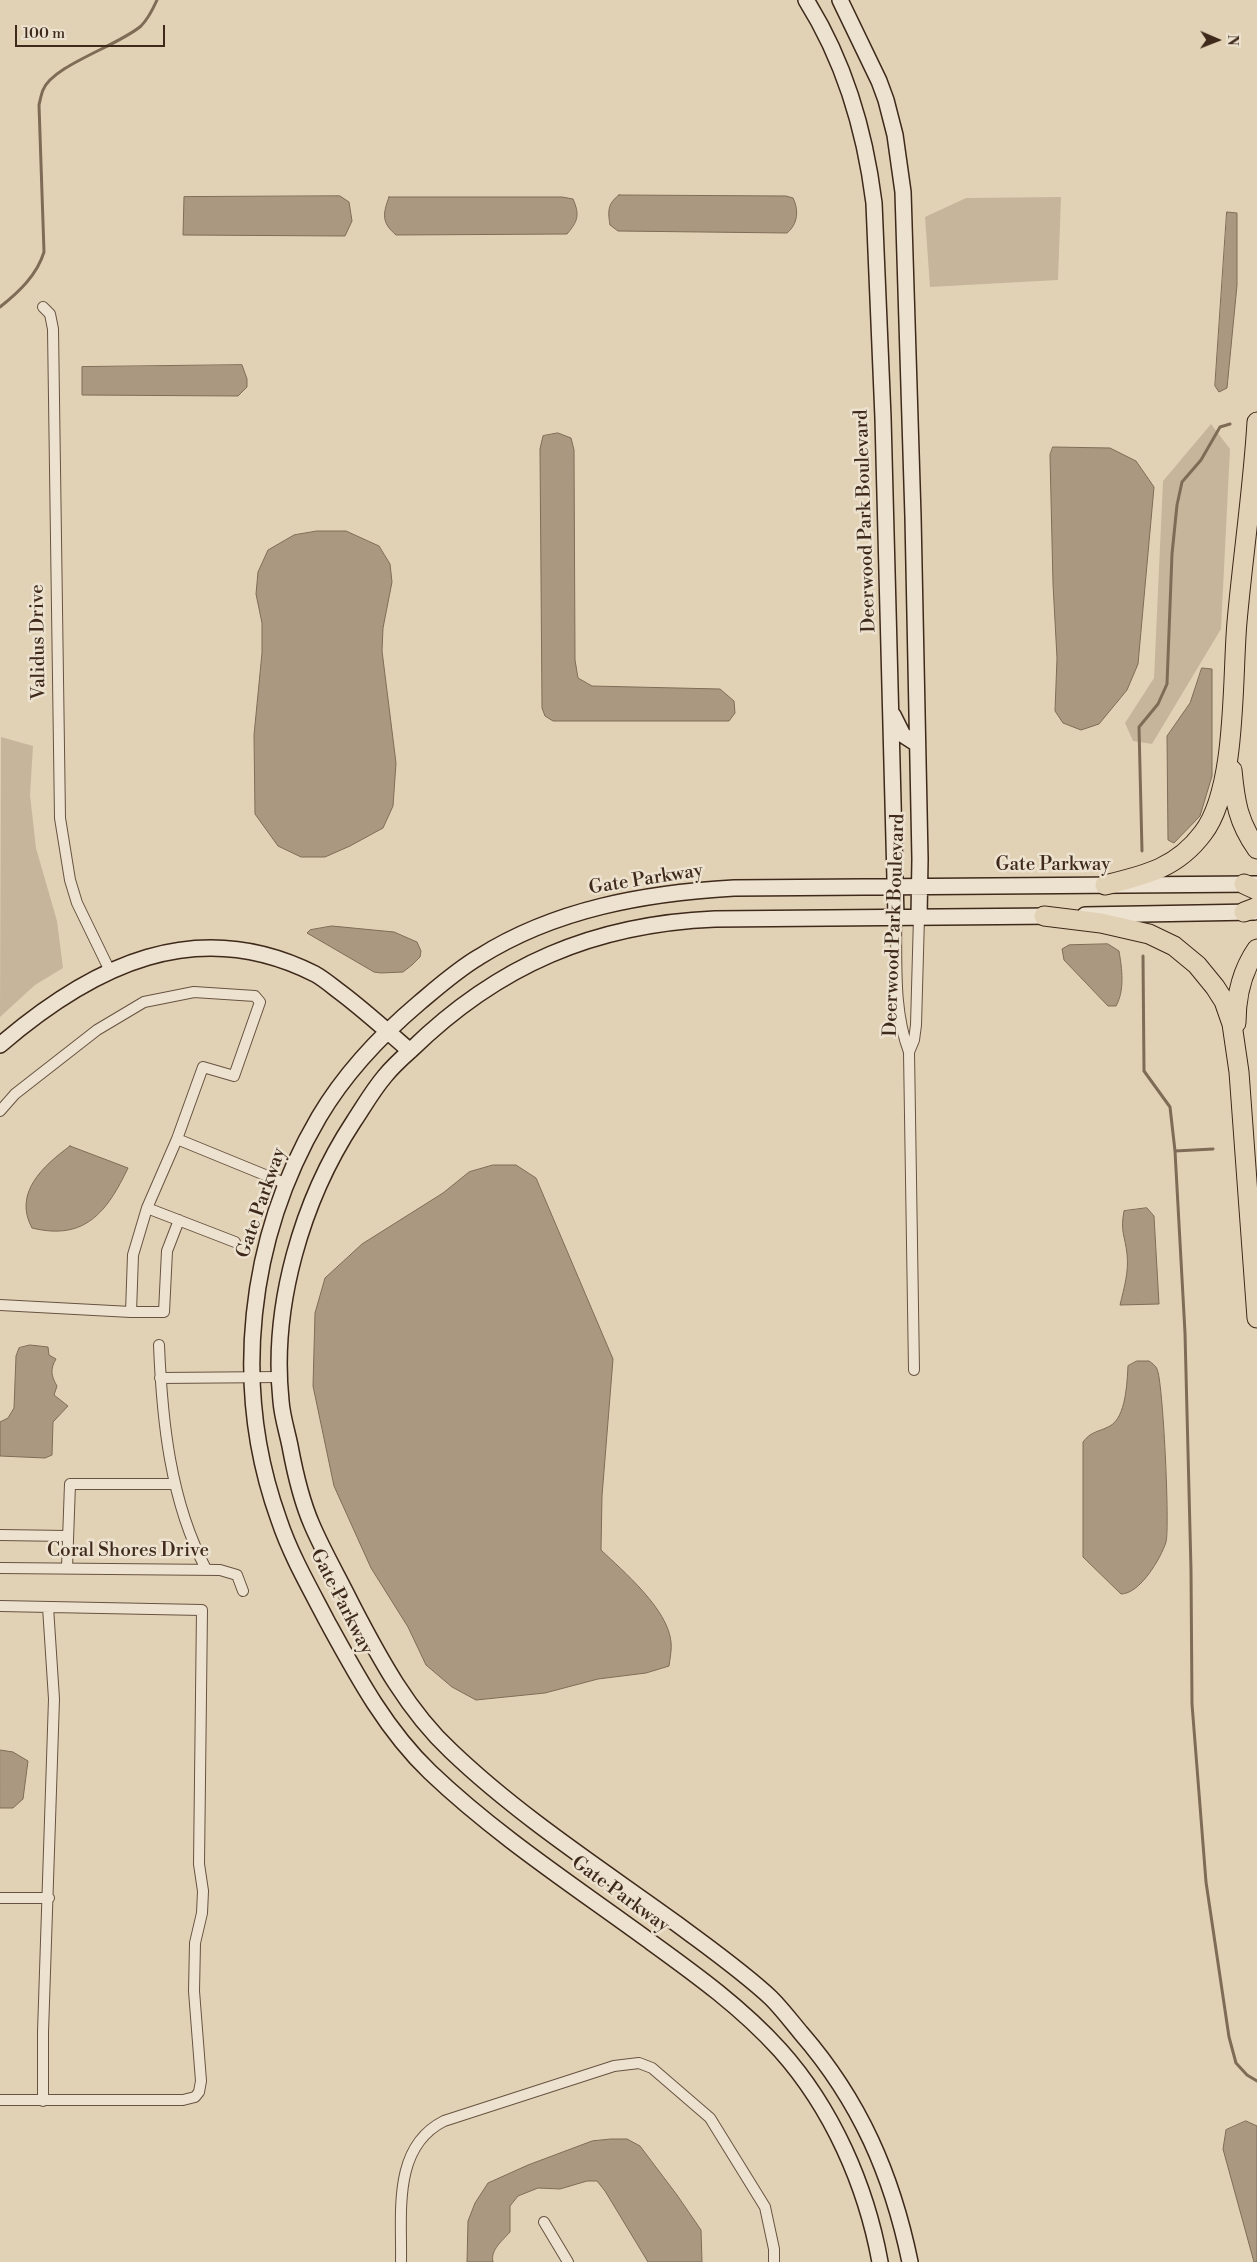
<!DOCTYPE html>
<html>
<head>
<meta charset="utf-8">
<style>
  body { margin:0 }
  #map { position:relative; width:1257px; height:2262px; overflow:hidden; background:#e2d2b5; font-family:"Libre Bodoni",serif }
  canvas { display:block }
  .north { position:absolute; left:1192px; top:15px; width:50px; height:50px; -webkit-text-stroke:4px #ece2cf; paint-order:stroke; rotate:91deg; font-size:14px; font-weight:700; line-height:20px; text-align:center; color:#3e291a }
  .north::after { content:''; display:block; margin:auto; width:18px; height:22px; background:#3e291a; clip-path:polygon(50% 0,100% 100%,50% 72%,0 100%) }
  .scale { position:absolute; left:15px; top:25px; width:150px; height:22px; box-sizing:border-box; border:2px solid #3e291a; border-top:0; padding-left:6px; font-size:15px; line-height:18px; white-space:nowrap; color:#3e291a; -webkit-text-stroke:4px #ece2cf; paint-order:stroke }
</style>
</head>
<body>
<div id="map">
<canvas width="1257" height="2262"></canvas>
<div class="north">N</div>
<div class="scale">100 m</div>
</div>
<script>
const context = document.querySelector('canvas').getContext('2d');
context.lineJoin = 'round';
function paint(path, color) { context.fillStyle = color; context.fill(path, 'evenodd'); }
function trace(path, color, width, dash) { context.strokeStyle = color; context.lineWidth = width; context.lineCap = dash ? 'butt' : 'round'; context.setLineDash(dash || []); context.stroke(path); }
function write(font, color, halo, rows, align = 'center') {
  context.font = font + ' "Libre Bodoni",serif'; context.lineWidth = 5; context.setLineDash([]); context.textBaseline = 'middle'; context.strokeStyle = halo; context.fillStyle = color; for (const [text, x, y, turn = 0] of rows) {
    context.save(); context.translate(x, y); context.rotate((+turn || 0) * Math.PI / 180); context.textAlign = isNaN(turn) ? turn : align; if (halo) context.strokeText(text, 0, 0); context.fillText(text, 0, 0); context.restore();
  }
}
paint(new Path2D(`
  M1061 197 1058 280 930 287 925 217 966 198Z
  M1211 424 1230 449 1221 629 1152 744 1133 741 1125 723 1154 678 1163 481Z
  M1 737 33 746 30 795 36 848 57 921 63 968 35 985 0 1017Z`), '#c6b59b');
const water = new Path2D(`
  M619 195 786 196 793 198C799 210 798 224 787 233L618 231 610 225C608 212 607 204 619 195Z
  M340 196 349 202 352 221 345 236 183 235 184 197Z
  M389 197H562L573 199C580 215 578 221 567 234L396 235C381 222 383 214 389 197Z
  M1227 212 1237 213V285L1227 388 1219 392 1215 386Z
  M242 365 247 379V387L238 396 82 395V367Z
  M558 433 571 438 574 450 575 660 578 678 592 686 720 689 734 701 735 713 729 721H553L545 716 542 708 540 449 543 436Z
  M1053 447 1110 448 1136 461 1154 487 1138 664 1127 690 1099 724 1081 730 1063 723 1055 711 1057 658 1053 584 1050 455Z
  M317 531H346L379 546 390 564 392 582 383 628 382 651 396 763 393 806 383 828 350 846 325 857H301L278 846 255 814 254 735 262 653V623L256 594 258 572 268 550 294 535Z
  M1202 668 1212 669V776L1200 816 1174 843 1168 840 1167 736 1190 703Z
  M332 926 394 932 417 942 421 951 420 957 412 965 403 972 381 973 374 972 307 933 310 930Z
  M1108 944 1119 951C1122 969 1125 990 1116 1006H1108L1064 960 1062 949 1069 945Z
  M70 1146 128 1168C107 1212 85 1241 32 1228 13 1193 43 1166 70 1146Z
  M493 1165H516L536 1178 613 1359 602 1496 601 1550C623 1571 668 1609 671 1642 672 1649 670 1658 669 1666L646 1673 598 1679 545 1693 476 1700 452 1687 426 1665 408 1627 371 1568 334 1486 313 1386 315 1313 325 1278 362 1244 443 1193 469 1172Z
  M1147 1208 1154 1216 1159 1304 1120 1305C1124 1288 1129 1272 1127 1254 1125 1235 1120 1232 1124 1211Z
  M30 1345 48 1347 49 1355 56 1359C50 1369 51 1376 57 1386L54 1395 68 1406 53 1422 52 1455 45 1458 0 1456V1422L8 1418 14 1408 16 1356 19 1348Z
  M1137 1361H1149C1152 1363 1156 1366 1157 1369 1163 1380 1170 1528 1166 1542 1161 1558 1140 1594 1121 1594L1083 1557V1442C1091 1431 1099 1432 1110 1426 1126 1417 1127 1383 1128 1366Z
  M0 1750 13 1752 28 1761 23 1799 13 1808H0Z
  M1246 2121 1257 2126V2262H1254L1223 2149 1226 2130Z
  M611 2139H627L640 2146 677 2195 701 2230 702 2262H648L605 2191 597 2181H587L560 2189 538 2188 518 2196 510 2206V2232C503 2240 490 2250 493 2262H467L468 2221 475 2203 488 2183 528 2165 592 2141Z`);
paint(water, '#aa9980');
trace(water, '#7f6c57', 1);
trace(new Path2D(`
  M0 307C19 292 37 275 44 252L39 105C40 101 41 95 43 90 53 65 118 46 141 26 148 19 153 9 157 0
  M1142 851 1139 727 1158 704 1167 684 1172 554 1177 505 1182 482 1201 460 1220 427 1230 424
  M1143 956 1144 1071 1170 1107 1175 1151 1185 1333 1191 1570 1192 1704 1206 1882 1229 2037 1236 2063 1247 2075 1257 2081
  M1175 1151 1213 1149`), '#7f6c57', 3);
const street = new Path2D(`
  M43 307 50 314 53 329 60 818 70 880 77 903 110 971
  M896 917C897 962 893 1010 909 1052L914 1370
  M909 1052 914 1040 916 1025 919 917
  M0 1111 15 1094 97 1030 144 1002 194 992 255 996 260 1002 234 1076 203 1067 177 1139 287 1184
  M147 1208 235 1242
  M0 1305 131 1312 133 1255 147 1208 177 1139
  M131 1312H164L167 1251 179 1220
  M159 1345C162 1420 170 1501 206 1569
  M160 1378 280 1377
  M0 1535 67 1536
  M0 1568 220 1570 237 1575 243 1591
  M67 1568 70 1484H175
  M0 1606 202 1610 199 1864 203 1891 202 1913 195 1943 194 1991 201 2081 199 2092 195 2097 183 2100H0
  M0 1898H49
  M43 2101V2032L54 1699 48 1607
  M544 2222 568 2262
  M401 2262C402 2213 392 2147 444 2121L614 2066 639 2063 652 2068 710 2118 765 2207 774 2249V2262`);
const secondary = new Path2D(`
  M806 0C845 62 865 131 874 203L883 418 896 917
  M840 0 879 81 886 100 895 135 903 192 913 517 920 859 919 917
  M893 715 903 735 917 744
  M1085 915 1254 912
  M0 1045C92 966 196 914 315 974 324 979 332 986 340 992 364 1010 387 1031 410 1051
  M880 2262C866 2185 832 2108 780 2050 741 2007 695 1974 648 1940 574 1886 496 1835 430 1772 386 1730 357 1676 328 1623 311 1590 291 1556 279 1520 231 1387 248 1238 319 1117 345 1073 380 1036 419 1003 438 987 457 970 479 957 555 909 645 893 734 888L1256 884
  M910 2262C892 2175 860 2101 801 2033 791 2021 782 2009 771 1998 742 1971 709 1948 677 1924 601 1869 519 1816 451 1751 408 1711 380 1659 353 1607 340 1580 324 1553 312 1525 301 1500 295 1473 290 1446 287 1431 282 1416 281 1401 271 1306 302 1200 354 1121 364 1106 373 1090 385 1076 393 1066 402 1058 411 1050 498 965 594 924 715 919L1055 916`);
const highway = new Path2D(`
  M1232 770C1235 802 1238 822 1257 849
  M1244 884 1257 890
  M1105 885C1146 875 1177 868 1203 833 1237 789 1232 678 1237 622 1243 555 1253 489 1257 422
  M1244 912 1257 907
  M1044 916 1101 923 1149 934 1174 946 1197 965 1215 987 1224 1001 1232 1024 1239 1072 1257 1318
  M1236 1023C1236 996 1241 972 1257 949`);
trace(street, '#675341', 12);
trace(secondary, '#3e291a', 18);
trace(highway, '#3e291a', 21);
trace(street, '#ece2cf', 10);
trace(secondary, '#ece2cf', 15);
trace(highway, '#e2d2b5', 19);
write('19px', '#3e291a', '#ece2cf', [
  ["Deerwood Park Boulevard",866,521,-92],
  ["Validus Drive",39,642,-91],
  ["Gate Parkway",1053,865],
  ["Gate Parkway",646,880,-9],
  ["Deerwood Park Boulevard",895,925,-88],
  ["Gate Parkway",262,1203,-71],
  ["Coral Shores Drive",128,1551],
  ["Gate Parkway",341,1602,63],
  ["Gate Parkway",620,1895,36]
]);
</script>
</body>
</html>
